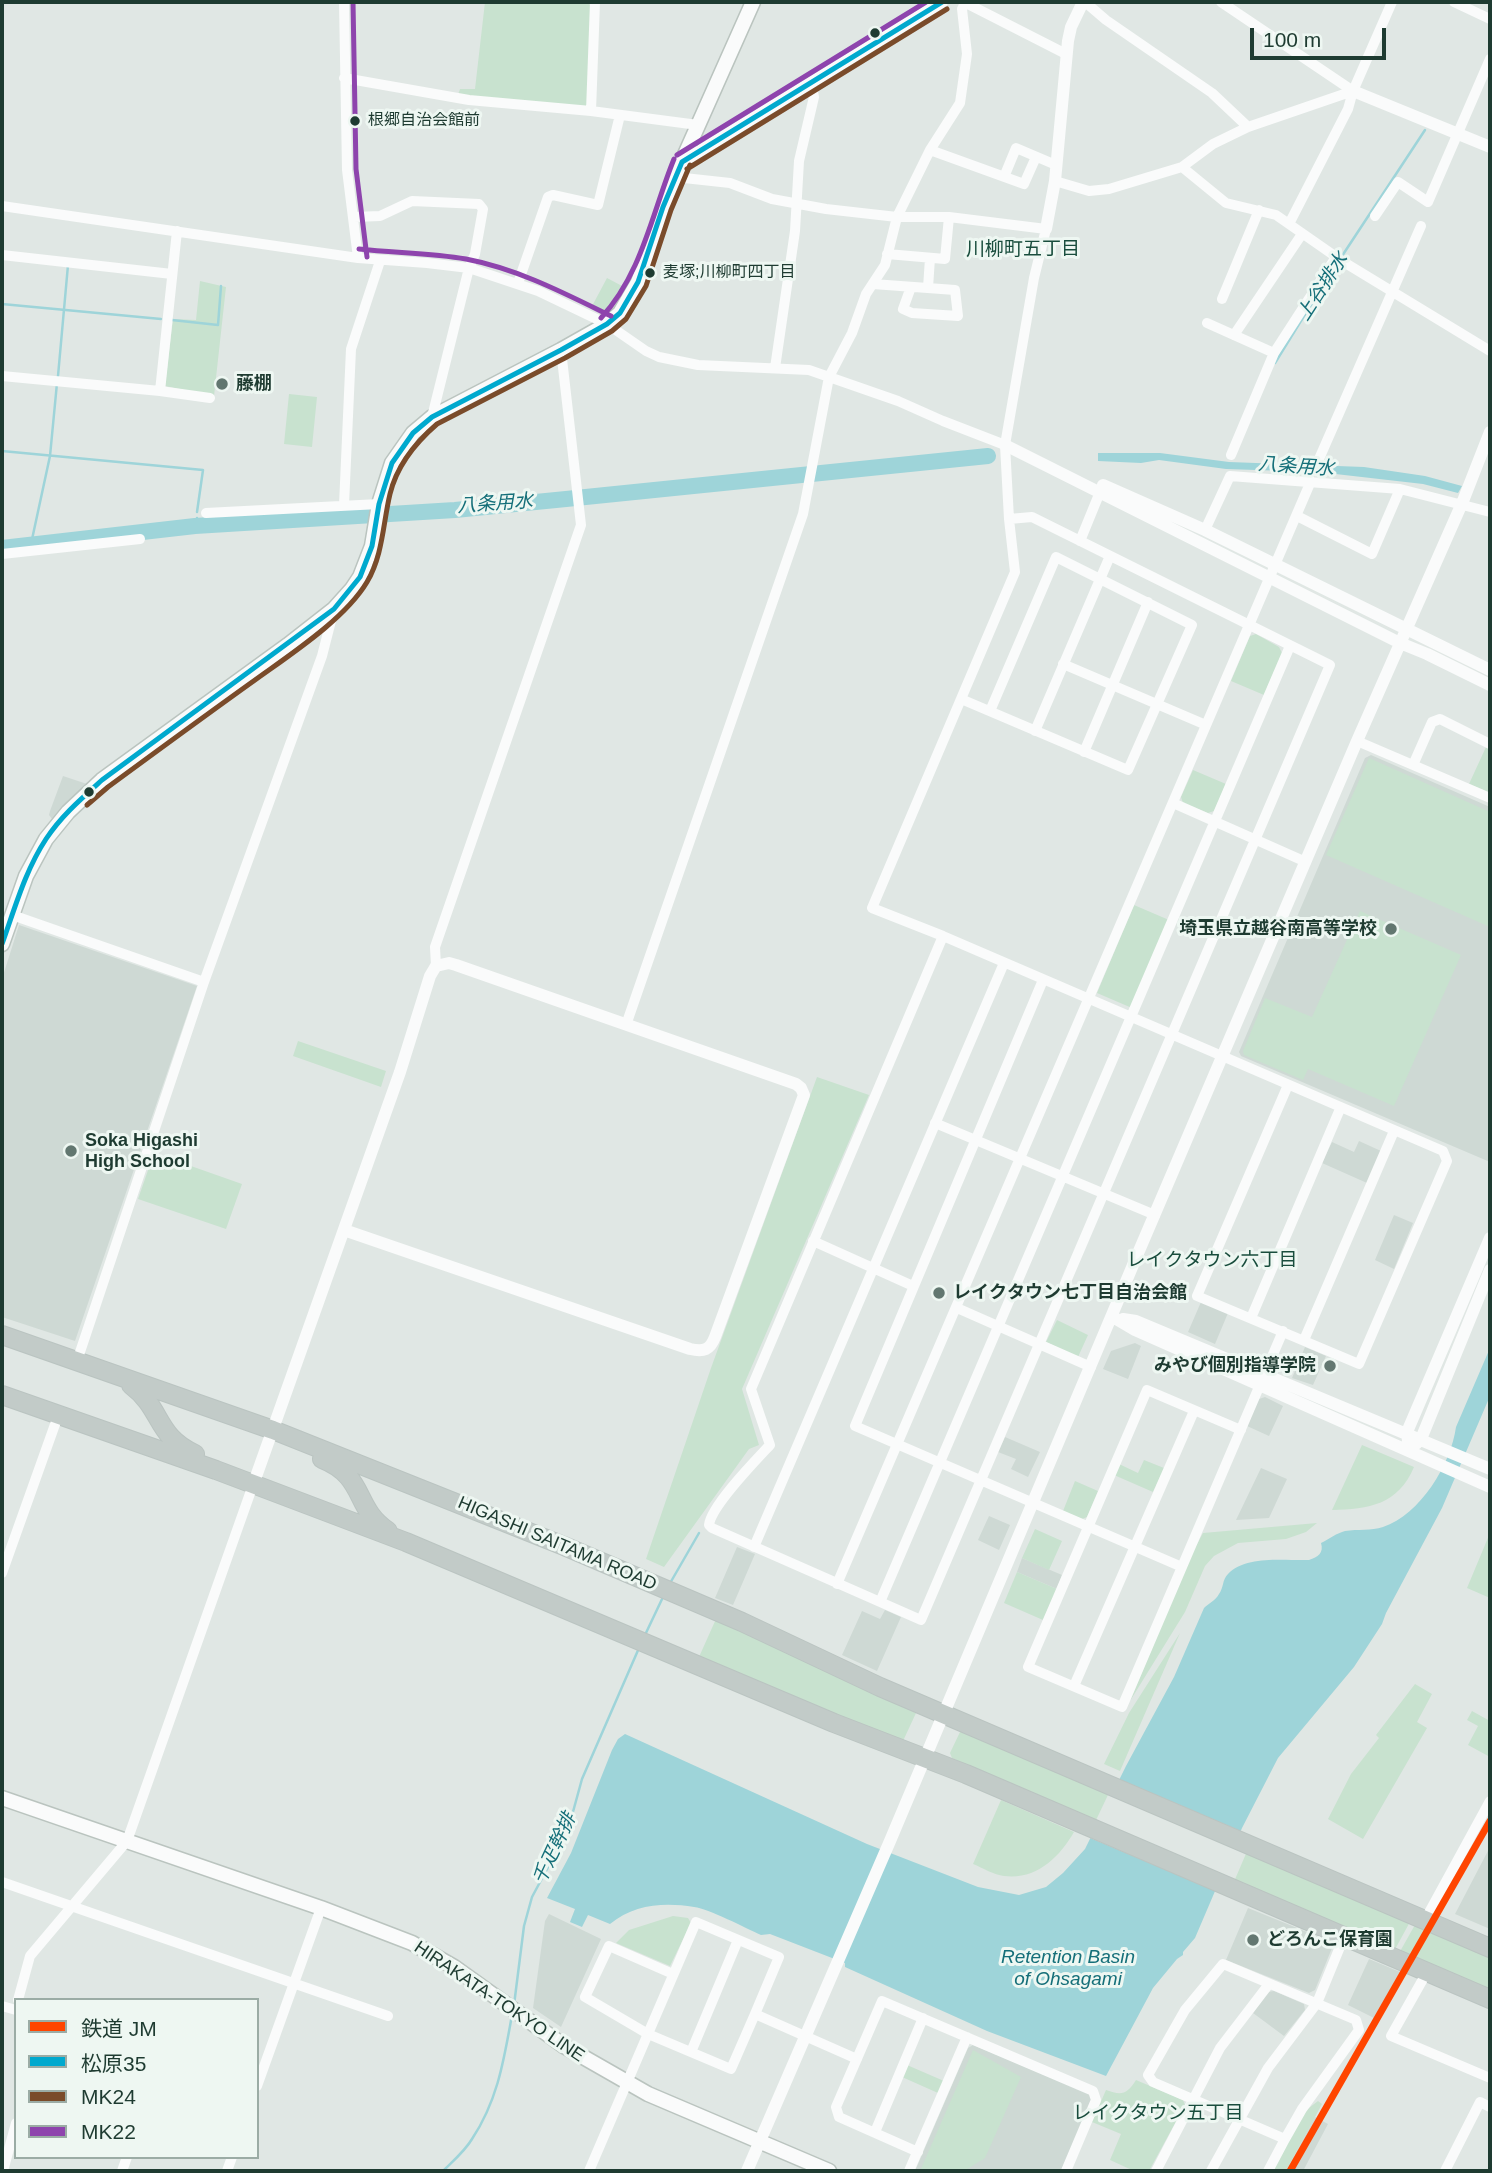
<!DOCTYPE html>
<html>
<head>
<meta charset="utf-8">
<style>
  body { margin:0 }
  #map { position:relative; width:1492px; height:2173px; overflow:hidden; background:#e0e7e4; font-family:Arial,"Noto Sans JP",sans-serif }
  canvas { display:block }
  .frame { position:absolute; inset:0; border:4px solid #1e3b31; pointer-events:none }
  .legend { position:absolute; left:14px; top:1998px; width:245px; height:161px; box-sizing:border-box; background:#eef7f2; border:2px solid #9baca5; margin:0; padding:9px 12px; list-style:none; font-size:21px; color:#1e3b31 }
  .legend li { display:flex; align-items:center; gap:14px; height:35px }
  .legend b { width:35px; border:2px solid #9baca5 }
  .scale { position:absolute; left:1250px; top:28px; width:136px; height:32px; box-sizing:border-box; border:4px solid #1e3b31; border-top:0; padding-left:9px; font-size:21px; line-height:24px; white-space:nowrap; color:#1e3b31; -webkit-text-stroke:5px #eef7f2; paint-order:stroke }
</style>
</head>
<body>
<div id="map">
<canvas width="1492" height="2173"></canvas>
<div class="frame"></div>
<ul class="legend">
<li><b style="height:9px;background:#ff4500"></b>鉄道 JM</li>
<li><b style="height:9px;background:#00a9ce"></b>松原35</li>
<li><b style="height:9px;background:#7a4b2a"></b>MK24</li>
<li><b style="height:9px;background:#8e44ad"></b>MK22</li>
</ul>
<div class="scale">100 m</div>
</div>
<script>
const context = document.querySelector('canvas').getContext('2d');
context.lineJoin = 'round';
function paint(path, color) { context.fillStyle = color; context.fill(path, 'evenodd'); }
function trace(path, color, width, dash) { context.strokeStyle = color; context.lineWidth = width; context.lineCap = dash ? 'butt' : 'round'; context.setLineDash(dash || []); context.stroke(path); }
function write(font, color, halo, rows, align = 'center') {
  context.font = font + ' Arial,"Noto Sans JP",sans-serif'; context.lineWidth = 6; context.setLineDash([]); context.textBaseline = 'middle'; context.strokeStyle = halo; context.fillStyle = color; for (const [text, x, y, turn = 0] of rows) {
    context.save(); context.translate(x, y); context.rotate((+turn || 0) * Math.PI / 180); context.textAlign = isNaN(turn) ? turn : align; if (halo) context.strokeText(text, 0, 0); context.fillText(text, 0, 0); context.restore();
  }
}
paint(new Path2D(`
  M1371 755 1490 807V1162L1241 1056 1239 1052 1365 758Z
  M63 776 87 784 52 819 49 815 50 811Z
  M19 925 197 986 75 1341 2 1317V979Z
  M1359 1141 1381 1151 1367 1183 1322 1163 1332 1142 1354 1152Z
  M1394 1215 1413 1223 1394 1269 1375 1260Z
  M1201 1302 1228 1313 1215 1344 1188 1332Z
  M1135 1343 1141 1346 1128 1379 1103 1369 1111 1351Z
  M1305 1347 1326 1356 1313 1385 1292 1378Z
  M1265 1397 1283 1406 1269 1436 1247 1426 1259 1399Z
  M1005 1437 1040 1452 1028 1477 1011 1469 1016 1459 998 1452Z
  M1261 1468 1287 1479 1269 1518 1236 1520Z
  M989 1516 1010 1525 999 1550 978 1540Z
  M737 1547 755 1554 733 1605 715 1598Z
  M1022 1558 1062 1575 1057 1589 1017 1572Z
  M885 1610 901 1617 877 1671 842 1655 862 1611 880 1619Z
  M1490 1847V1929L1455 1914Z
  M1248 1908 1334 1943 1315 1990 1309 1993 1226 1960Z
  M549 1914 601 1939 561 2027 533 2008 545 1921Z
  M1369 1959 1400 1972 1374 2018 1348 2005Z
  M1274 1991 1304 2004 1305 2010 1284 2036 1253 2013 1268 1992Z
  M973 2045 1090 2094 1092 2099 1061 2171H915L968 2048Z
  M1315 2117 1328 2124 1303 2171H1286Z`), '#ced9d4');
paint(new Path2D(`
  M485 2H586L592 6 588 107 458 95 460 89H475Z
  M607 278 624 287 607 311 601 313 591 308Z
  M200 281 226 287 214 396 165 386 173 319 196 320Z
  M289 394 317 397 312 447 284 444Z
  M1256 634 1279 647 1282 653 1264 695 1231 681 1250 636Z
  M1486 747 1490 750V793L1469 784Z
  M1369 758 1490 812V927L1326 855Z
  M1193 770 1226 784 1214 811 1208 813 1183 803 1181 797Z
  M1134 905 1169 920 1132 1008 1097 993Z
  M1360 911 1461 955 1394 1106 1308 1069 1303 1080 1244 1055 1243 1051 1265 998 1312 1017Z
  M298 1041 386 1071 381 1087 293 1056Z
  M817 1077 869 1095 742 1389 759 1445 749 1449 664 1567 646 1559 711 1368Z
  M154 1153 242 1184 226 1229 138 1199Z
  M1057 1320 1088 1335 1078 1357 1046 1342Z
  M1362 1445 1414 1467C1398 1505 1369 1509 1332 1510Z
  M1144 1460 1164 1468 1153 1492 1114 1475 1119 1464 1138 1473Z
  M1075 1481 1098 1491 1087 1517 1082 1519 1063 1511Z
  M1317 1523 1306 1532 1286 1539 1238 1543 1214 1556 1205 1566 1185 1612 1130 1701 1190 1557 1203 1533Z
  M1035 1529 1062 1541 1049 1570 1022 1558Z
  M1490 1533V1598L1467 1588Z
  M1017 1572 1057 1589 1043 1620 1004 1603Z
  M716 1619 916 1713 903 1741 877 1734 699 1657Z
  M1180 1633 1120 1771 1104 1764 1129 1713Z
  M1415 1684 1432 1694 1417 1722 1427 1728 1363 1839 1328 1819 1351 1774 1379 1738 1376 1735Z
  M1472 1711 1490 1721V1757L1468 1745 1478 1726 1467 1720Z
  M968 1731 1111 1791 1096 1824 952 1758 950 1753 960 1732Z
  M1001 1800 1074 1832C1059 1858 1036 1880 1004 1876 994 1875 983 1868 973 1864Z
  M1248 1849 1411 1920 1393 1953 1233 1884Z
  M673 1916 688 1918 691 1923 670 1966 616 1943 629 1930Z
  M1416 1923 1490 1954V1995L1398 1955Z
  M973 2050 1021 2077 985 2158 964 2171H920Z
  M907 2065 944 2081 938 2093 902 2077Z
  M1136 2080 1183 2100 1185 2105 1149 2171H1134L1110 2160 1121 2134 1092 2122 1106 2090C1122 2096 1127 2094 1136 2080Z
  M1318 2101 1322 2104 1286 2171H1273L1305 2111Z`), '#c8e2cf');
paint(new Path2D(`
  M1098 453H1160L1229 462 1364 467 1425 476 1462 486 1458 493 1423 484 1318 472 1226 469 1159 460 1141 463 1098 461Z
  M1490 1348V1396L1442 1508 1386 1613 1382 1624 1354 1667 1278 1758 1242 1828 1195 1938 1183 1952V1955L1177 1959 1153 1988 1106 2076 987 2031 845 1967V1963L770 1934 761 1935C745 1928 710 1909 694 1907 665 1902 634 1904 610 1924L588 1915 582 1927 570 1922 575 1909 547 1898 571 1853 612 1750 618 1739 625 1734 867 1844 978 1887 1019 1895 1046 1887 1063 1873 1085 1849 1126 1766 1174 1677 1204 1608C1209 1603 1215 1601 1219 1594 1224 1587 1222 1580 1228 1574 1246 1555 1285 1561 1309 1560 1318 1557 1324 1553 1321 1543 1329 1539 1337 1533 1345 1531 1358 1529 1371 1531 1383 1527 1420 1515 1451 1464 1456 1427Z`), '#9ed4d9');
paint(new Path2D(`
  M1116 1778 1243 1832 1218 1892 1088 1837Z`), '#e0e7e4');
trace(new Path2D(`
  M1342 256 1425 130
  M2 304 161 319
  M172 320 218 325 221 286
  M1275 363 1312 303
  M58 376 68 265
  M2 451 203 470 197 512
  M195 526 197 518
  M31 544 50 456 57 383
  M669 1585 699 1533
  M645 1635 663 1597
  M514 2005 524 1926 532 1897 568 1830 582 1779 639 1648
  M443 2171C453 2161 465 2151 472 2139 498 2100 504 2059 512 2015`), '#9ed4d9', 2.5);
trace(new Path2D(`
  M2 548 195 526 455 510 566 499 988 456`), '#9ed4d9', 16);
const secondary = new Path2D(`
  M2 944 26 876 46 839 68 812 102 780 288 645 334 609 352 589 360 577 372 546 379 504 392 463 413 433 432 417 561 350 607 324 620 313 638 282 675 177 753 2
  M2 1798 321 1908 412 1943 454 1967 564 2046 648 2094 829 2171`);
const trunk = new Path2D(`
  M2 1335 273 1430 564 1546 742 1622 880 1687 1490 1948
  M131 1385C163 1409 155 1436 195 1454
  M2 1395 216 1470 406 1542 834 1723 966 1774 1490 1999
  M322 1459C367 1477 353 1508 388 1531`);
trace(secondary, '#bac4bf', 17);
trace(trunk, '#bac4c1', 20);
trace(new Path2D(`
  M344 2 347 170 358 258
  M964 2 1066 54
  M1085 2 1106 20 1212 93 1248 127
  M1221 2 1353 91
  M1454 2 1490 19
  M344 78 469 100 591 111 698 125
  M591 111 595 2
  M930 150 1024 184 1036 157
  M1182 167 1226 203 1276 215 1342 261 1490 351
  M675 177 730 183 772 199 826 209 897 217H949L1046 229 1034 278 1005 445 1009 519 1015 572 872 908 943 936 1443 1151 1447 1161 1359 1364 1197 1296 1288 1085
  M1004 177 1016 148 1056 165
  M1055 181 1089 191 1109 189 1182 167 1213 144 1248 127 1353 91
  M2 206 358 258 427 263 469 268 538 291 607 324 646 351 659 357 698 365 809 370 898 401 943 421 1005 445
  M1375 216 1398 182 1428 202 1490 59
  M354 217 380 216 412 201 479 204 483 209 475 254 469 268 432 417
  M1289 224 1348 109 1353 91 1392 2
  M887 254 945 259 949 217
  M2 255 172 274
  M518 283 548 197 553 195 598 205 620 115
  M873 284 955 290 958 316 912 313 903 309 911 287
  M928 288 930 258
  M1222 299 1259 210
  M1207 323 1274 353
  M1234 335 1302 234
  M775 368 795 231 799 161 814 97 811 82
  M2 376 160 391 210 398
  M160 391 177 231
  M1231 455 1274 353 1336 257
  M1319 459 1421 226
  M344 505 351 349 380 261
  M206 513 379 504
  M1297 516 1372 554 1400 489
  M1205 530 1230 476 1400 489 1490 512
  M1080 541 1100 492
  M2 554 140 539
  M1063 664 1206 725
  M961 699 1128 770 1192 625 1056 557 990 711
  M1035 731 1110 556
  M1357 741 1490 798
  M1084 752 1148 602
  M1413 765 1432 722 1440 719 1490 744
  M1173 803 1306 862
  M12 915 204 982
  M943 936 751 1389 770 1445C756 1460 711 1506 709 1525L712 1528 921 1620 1330 665 1032 517 1009 519
  M436 966 435 947 581 525 561 350
  M1043 980 855 1426 1182 1567
  M626 1025 803 514 829 377 852 333 866 294 885 265 897 217 930 150 960 103 967 54 962 9 965 3
  M935 1123 1155 1215
  M813 1241 913 1286
  M957 1308 1091 1367
  M1251 1318 1340 1109
  M1304 1340 1394 1131
  M77 1361 204 982 322 656 334 609
  M1241 1430 1147 1390 1028 1667 1122 1707 1283 1331
  M754 1547 1004 963
  M2 1573 58 1416
  M837 1584 1311 481
  M880 1602 1290 646
  M1074 1686 1194 1411
  M2 1882 388 2016
  M1425 1920 1490 1801
  M1223 1964 1356 2020 1359 2030 1302 2109 1285 2139 1153 2082 1148 2075 1185 2010Z
  M1427 1972 1391 2036 1490 2078
  M673 1974 609 1946 585 1997 648 2034 731 2069 755 2014
  M18 2000 30 1956 127 1841 253 1485
  M2 2006 16 2010
  M691 2052 738 1940
  M257 2086 321 1908
  M875 2132 923 2018
  M918 2152 839 2117 836 2107 882 2001 1093 2091 1096 2100 1066 2171
  M3 2171 16 2123
  M122 2171 127 2157
  M227 2171 232 2157
  M589 2171 696 1922 779 1957 755 2014 857 2059
  M909 2171 967 2037
  M1156 2171 1220 2048 1269 1984
  M1211 2171 1268 2068 1317 2003 1344 1937
  M1268 2171 1285 2139
  M1445 2171 1480 2102 1490 2107`), '#fafbfb', 10);
trace(new Path2D(`
  M1353 91 1490 147
  M682 162 942 2
  M1046 229 1055 181 1068 41 1071 27 1083 2
  M1005 445 1400 643 1427 654 1490 685
  M1103 485 1205 530 1490 670
  M1113 1317 1135 1330 1490 1487
  M1123 1319 1136 1321 1490 1469
  M1408 1441 1407 1432 1490 1238
  M1416 1444 1421 1439 1490 1270
  M253 1485 400 1072 430 976 436 966 449 963 456 965 796 1084 801 1088 804 1095 715 1337C710 1350 704 1352 690 1349L344 1230
  M747 2171 890 1841 1133 1265 1357 741 1463 501 1490 432`), '#fafbfb', 12);
trace(secondary, '#fafbfb', 14);
trace(trunk, '#c2cbc8', 18);
trace(new Path2D(`
  M682 162 942 2
  M2 944C15 908 25 871 46 839 61 816 82 798 102 780L334 609 360 577 372 546 379 504 392 463 413 433 432 417 561 350 607 324 620 313 638 282 663 207 682 162`), '#00a9ce', 5);
trace(new Path2D(`
  M687 169 947 9
  M87 805 108 787C157 751 206 715 255 680 291 654 345 619 367 582 383 555 383 523 390 494 397 465 415 443 437 424L565 358 612 331 626 319 646 286 671 210 690 165`), '#7a4b2a', 5);
trace(new Path2D(`
  M353 2 356 169 367 257
  M677 155 926 2
  M359 249C395 253 431 253 466 259 518 269 564 293 611 316
  M601 318C642 274 652 213 674 159`), '#8e44ad', 5);
trace(new Path2D(`
  M1290 2171 1490 1821`), '#ff4500', 7);
for (const [x, y, r, color] of [
  [875,33,6,"#1e3b31"],
  [355,121,6,"#1e3b31"],
  [650,273,6,"#1e3b31"],
  [222,384,7,"#627770"],
  [89,792,6,"#1e3b31"],
  [1391,929,7,"#627770"],
  [71,1151,7,"#627770"],
  [939,1293,7,"#627770"],
  [1330,1366,7,"#627770"],
  [1253,1940,7,"#627770"]
]) { const dot = new Path2D(); dot.arc(x, y, r, 0, 2 * Math.PI); context.fillStyle = color; context.fill(dot); trace(dot, '#eef7f2', 2.5); }
write('16px', '#1e3b31', '#eef7f2', [
  ["根郷自治会館前",368,121],
  ["麦塚;川柳町四丁目",663,273]
], 'left');
write('bold 18px', '#1e3b31', '#eef7f2', [
  ["藤棚",236,384],
  ["埼玉県立越谷南高等学校",1377,929,"right"],
  ["Soka Higashi",85,1141],
  ["High School",85,1162],
  ["レイクタウン七丁目自治会館",953,1293],
  ["みやび個別指導学院",1316,1366,"right"],
  ["どろんこ保育園",1267,1940]
], 'left');
write('18px', '#1e3b31', '#eef7f2', [
  ["HIGASHI SAITAMA ROAD",557,1544,23],
  ["HIRAKATA-TOKYO LINE",499,2002,34]
]);
write('19px', '#194d3d', '#eef7f2', [
  ["川柳町五丁目",1023,250],
  ["レイクタウン六丁目",1212,1261],
  ["レイクタウン五丁目",1158,2114]
]);
write('italic 19px', '#156f79', '#eef7f2', [
  ["上谷排水",1323,287,-57],
  ["八条用水",1296,467,4],
  ["八条用水",495,504,-4],
  ["千疋幹排",555,1849,-65],
  ["Retention Basin",1068,1958],
  ["of Ohsagami",1068,1980]
]);
</script>
</body>
</html>
